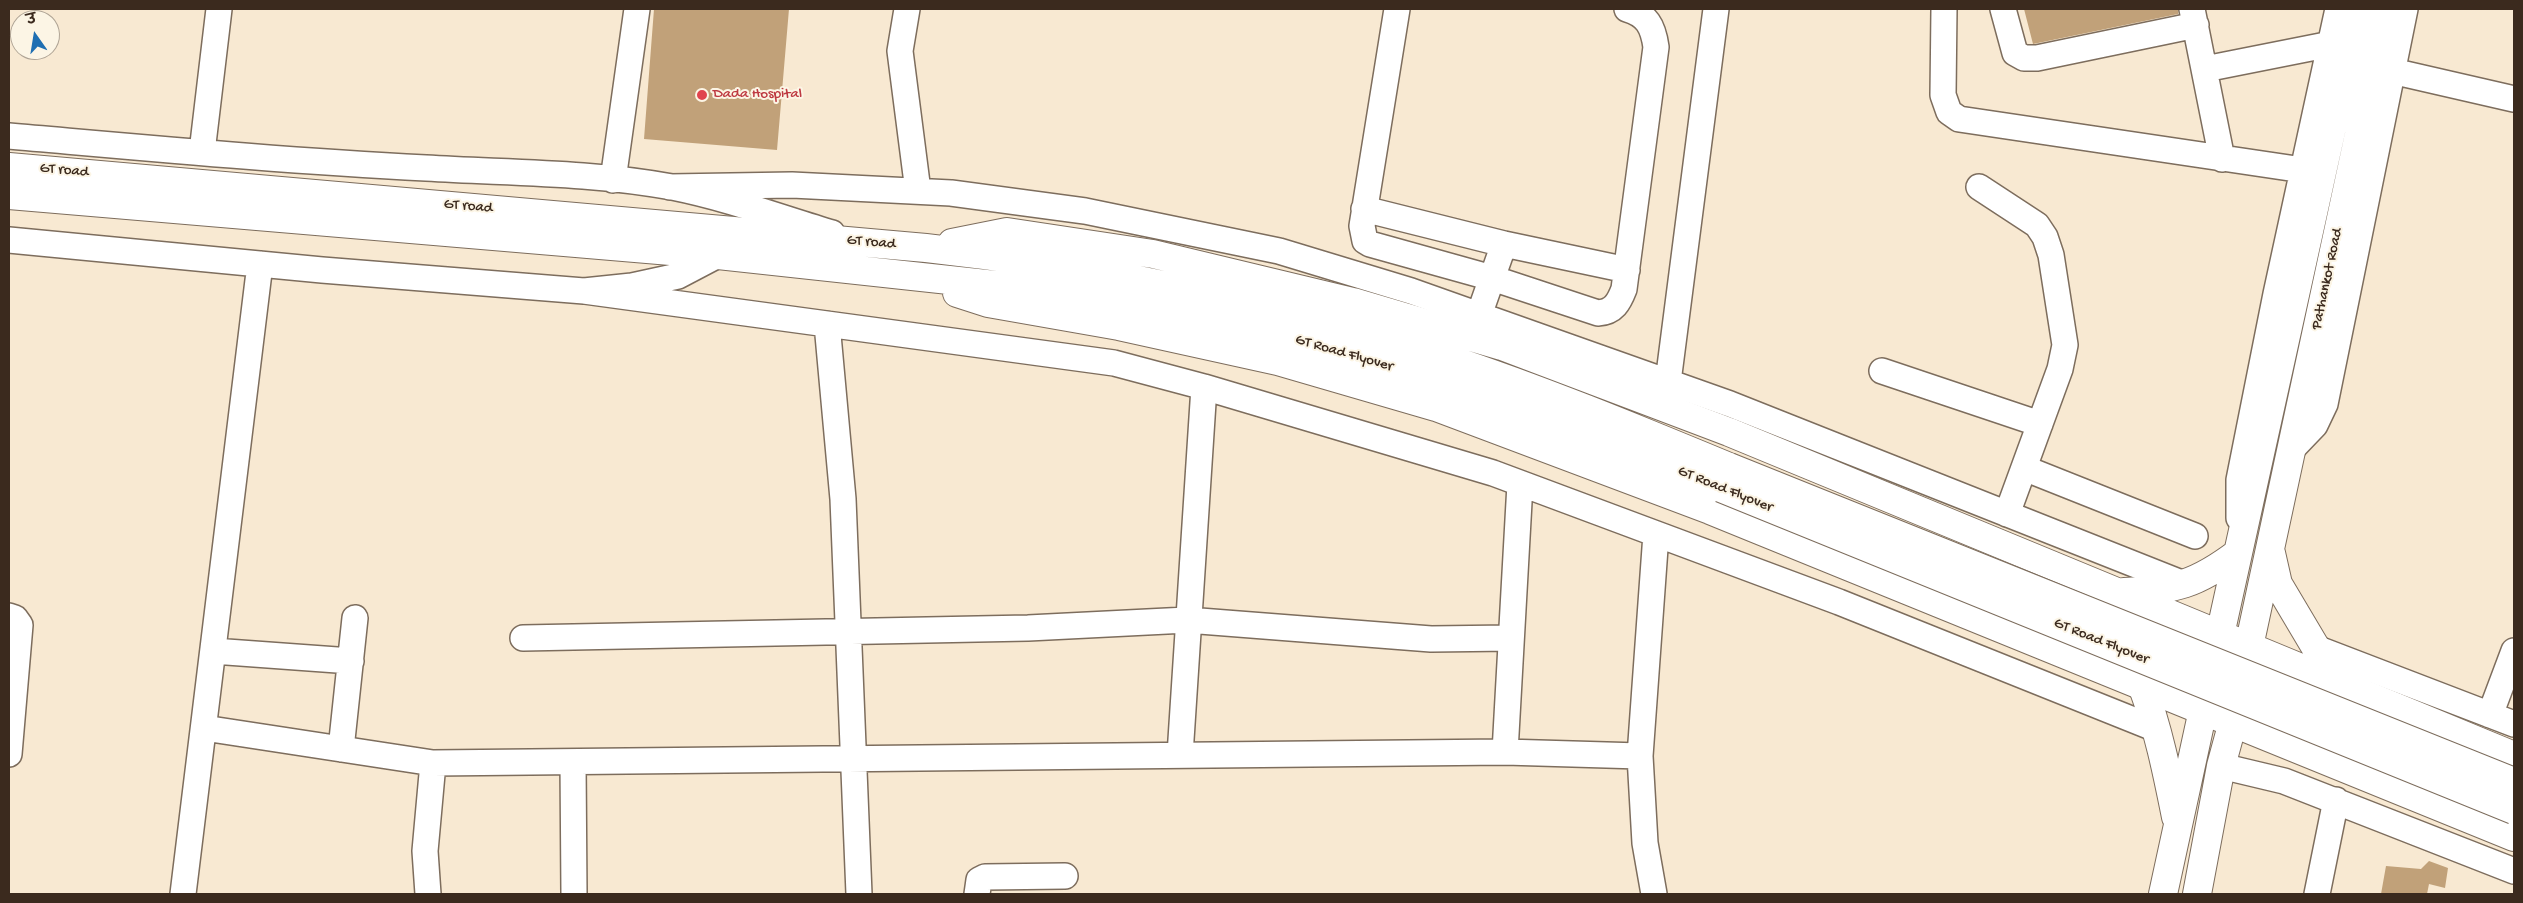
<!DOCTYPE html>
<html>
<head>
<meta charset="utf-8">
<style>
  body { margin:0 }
  #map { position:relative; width:2523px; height:903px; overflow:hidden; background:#f8e9d2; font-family:"Gochi Hand","Playpen Sans Deva",sans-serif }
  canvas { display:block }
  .frame { position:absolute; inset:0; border:10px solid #3b2a1e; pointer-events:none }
  .north { position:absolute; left:10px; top:10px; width:50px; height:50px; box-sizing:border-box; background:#fcf5e5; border:1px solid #afa495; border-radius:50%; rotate:347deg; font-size:14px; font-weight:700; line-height:20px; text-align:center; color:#3b2a1e }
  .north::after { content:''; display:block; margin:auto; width:18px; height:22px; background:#1f6fb2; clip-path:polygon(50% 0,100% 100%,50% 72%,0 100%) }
</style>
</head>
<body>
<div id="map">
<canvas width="2523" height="903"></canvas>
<div class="frame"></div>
<div class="north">उ</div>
</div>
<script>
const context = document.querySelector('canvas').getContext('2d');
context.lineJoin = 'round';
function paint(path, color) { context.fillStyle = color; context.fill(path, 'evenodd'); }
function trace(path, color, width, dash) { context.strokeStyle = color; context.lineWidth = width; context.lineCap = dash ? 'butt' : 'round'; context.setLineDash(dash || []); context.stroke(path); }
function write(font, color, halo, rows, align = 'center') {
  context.font = font + ' "Gochi Hand",sans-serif'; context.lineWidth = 4; context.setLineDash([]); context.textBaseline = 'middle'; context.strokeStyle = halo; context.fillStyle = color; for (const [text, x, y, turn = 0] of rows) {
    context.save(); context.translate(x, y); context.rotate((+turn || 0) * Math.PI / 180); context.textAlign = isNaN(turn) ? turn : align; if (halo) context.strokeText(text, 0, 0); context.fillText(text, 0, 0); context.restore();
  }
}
paint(new Path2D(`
  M654 9H789L777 150 644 139Z
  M2024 9H2178V14L2033 44Z
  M2429 861 2448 868 2445 888 2429 884 2427 894H2381L2386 866 2421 869Z`), '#c1a179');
const minor = new Path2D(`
  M907 9 900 51 918 191
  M1397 9 1362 226 1365 241 1370 244 1492 278 1598 313C1614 312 1619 302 1624 289L1656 47C1653 26 1647 15 1627 9
  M1944 9 1943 95 1949 112 1959 119 2303 170
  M2003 9 2015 53 2024 58H2037L2196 25
  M2192 9 2222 159
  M2205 69 2331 44
  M2392 71 2514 99
  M9 136C148 148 287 161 426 168 508 173 591 172 672 187 727 198 779 217 832 233
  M202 152 219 9
  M613 180 637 9
  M670 187 792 185 951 193 1085 211 1279 251 1411 291 1730 404 2184 584
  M1979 187 2037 225 2045 237 2051 255 2065 345 2060 369 2007 514
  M1364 209 1504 244 1627 270
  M9 240 322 270 584 291 632 286 678 276 718 255
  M584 291 1114 363 1204 387 1493 473 1839 602 2156 729
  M1479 315 1504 244
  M827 324 843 499 859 894
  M1882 371 2040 424
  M1668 382 1716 9
  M2291 450 2315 425 2325 404 2405 9
  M2024 468 2195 536
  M2239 518V480L2276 294 2338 9
  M9 616 15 618 20 625 9 754
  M523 638 1028 628 1187 620 1431 639 1511 638
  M2321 650 2514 724
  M213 651 351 661
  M2490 715 2514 651
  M204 728 433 763 1505 752 1640 756
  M341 749 355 618
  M1505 752 1520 484
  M1180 755 1204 387
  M573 762 574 894
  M2221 766 2284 781 2514 871
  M183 894 260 264
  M428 894 425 851 433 763
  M977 894 979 880 985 877 1065 876
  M1654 894 1645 843 1640 756 1656 534
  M2317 894 2336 800`);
const major = new Path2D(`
  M2142 685C2158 728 2167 772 2176 817
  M2163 894 2203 710
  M2197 894 2221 766 2233 722`);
const highway = new Path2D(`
  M9 167 926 248C1071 264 1215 292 1354 331 1384 340 1414 347 1443 357 1540 389 1635 428 1729 467
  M9 195 718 255 1023 288 1130 303 1286 337 1442 383 1645 458 1721 488
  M952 243 1007 232 1153 254 1353 302 1502 346 1729 432 2514 756
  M957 293 988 303 1119 326 1278 361 1436 407 1710 510 2514 837
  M2271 553 2278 584 2316 648 2358 685
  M2124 592C2175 590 2197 584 2238 553
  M2216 653 2358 9
  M2245 665 2386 9`);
trace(minor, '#7d6d5d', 28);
trace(major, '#7d6d5d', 30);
trace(highway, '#7d6d5d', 30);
trace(minor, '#fff', 25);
trace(major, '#fff', 28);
trace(highway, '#fff', 28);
const highwayBridge = new Path2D(`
  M1729 467 2514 782
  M1721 488 2514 810`);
trace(highwayBridge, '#7d6d5d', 30, []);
trace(highwayBridge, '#fff', 28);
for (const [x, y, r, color] of [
  [702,95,6,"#e0444e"]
]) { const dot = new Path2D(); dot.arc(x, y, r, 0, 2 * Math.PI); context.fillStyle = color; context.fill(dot); trace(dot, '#fcf5e5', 2); }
write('15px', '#be3a42', '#fcf5e5', [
  ["Dada Hospital",713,95]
], 'left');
write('15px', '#3b2a1e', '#fcf5e5', [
  ["GT road",64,171,5],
  ["GT road",468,207,5],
  ["GT road",871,243,5],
  ["Pathankot Road",2328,279,-78],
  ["GT Road Flyover",1344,354,16],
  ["GT Road Flyover",1725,490,22],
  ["GT Road Flyover",2101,642,22]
]);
</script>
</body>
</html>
